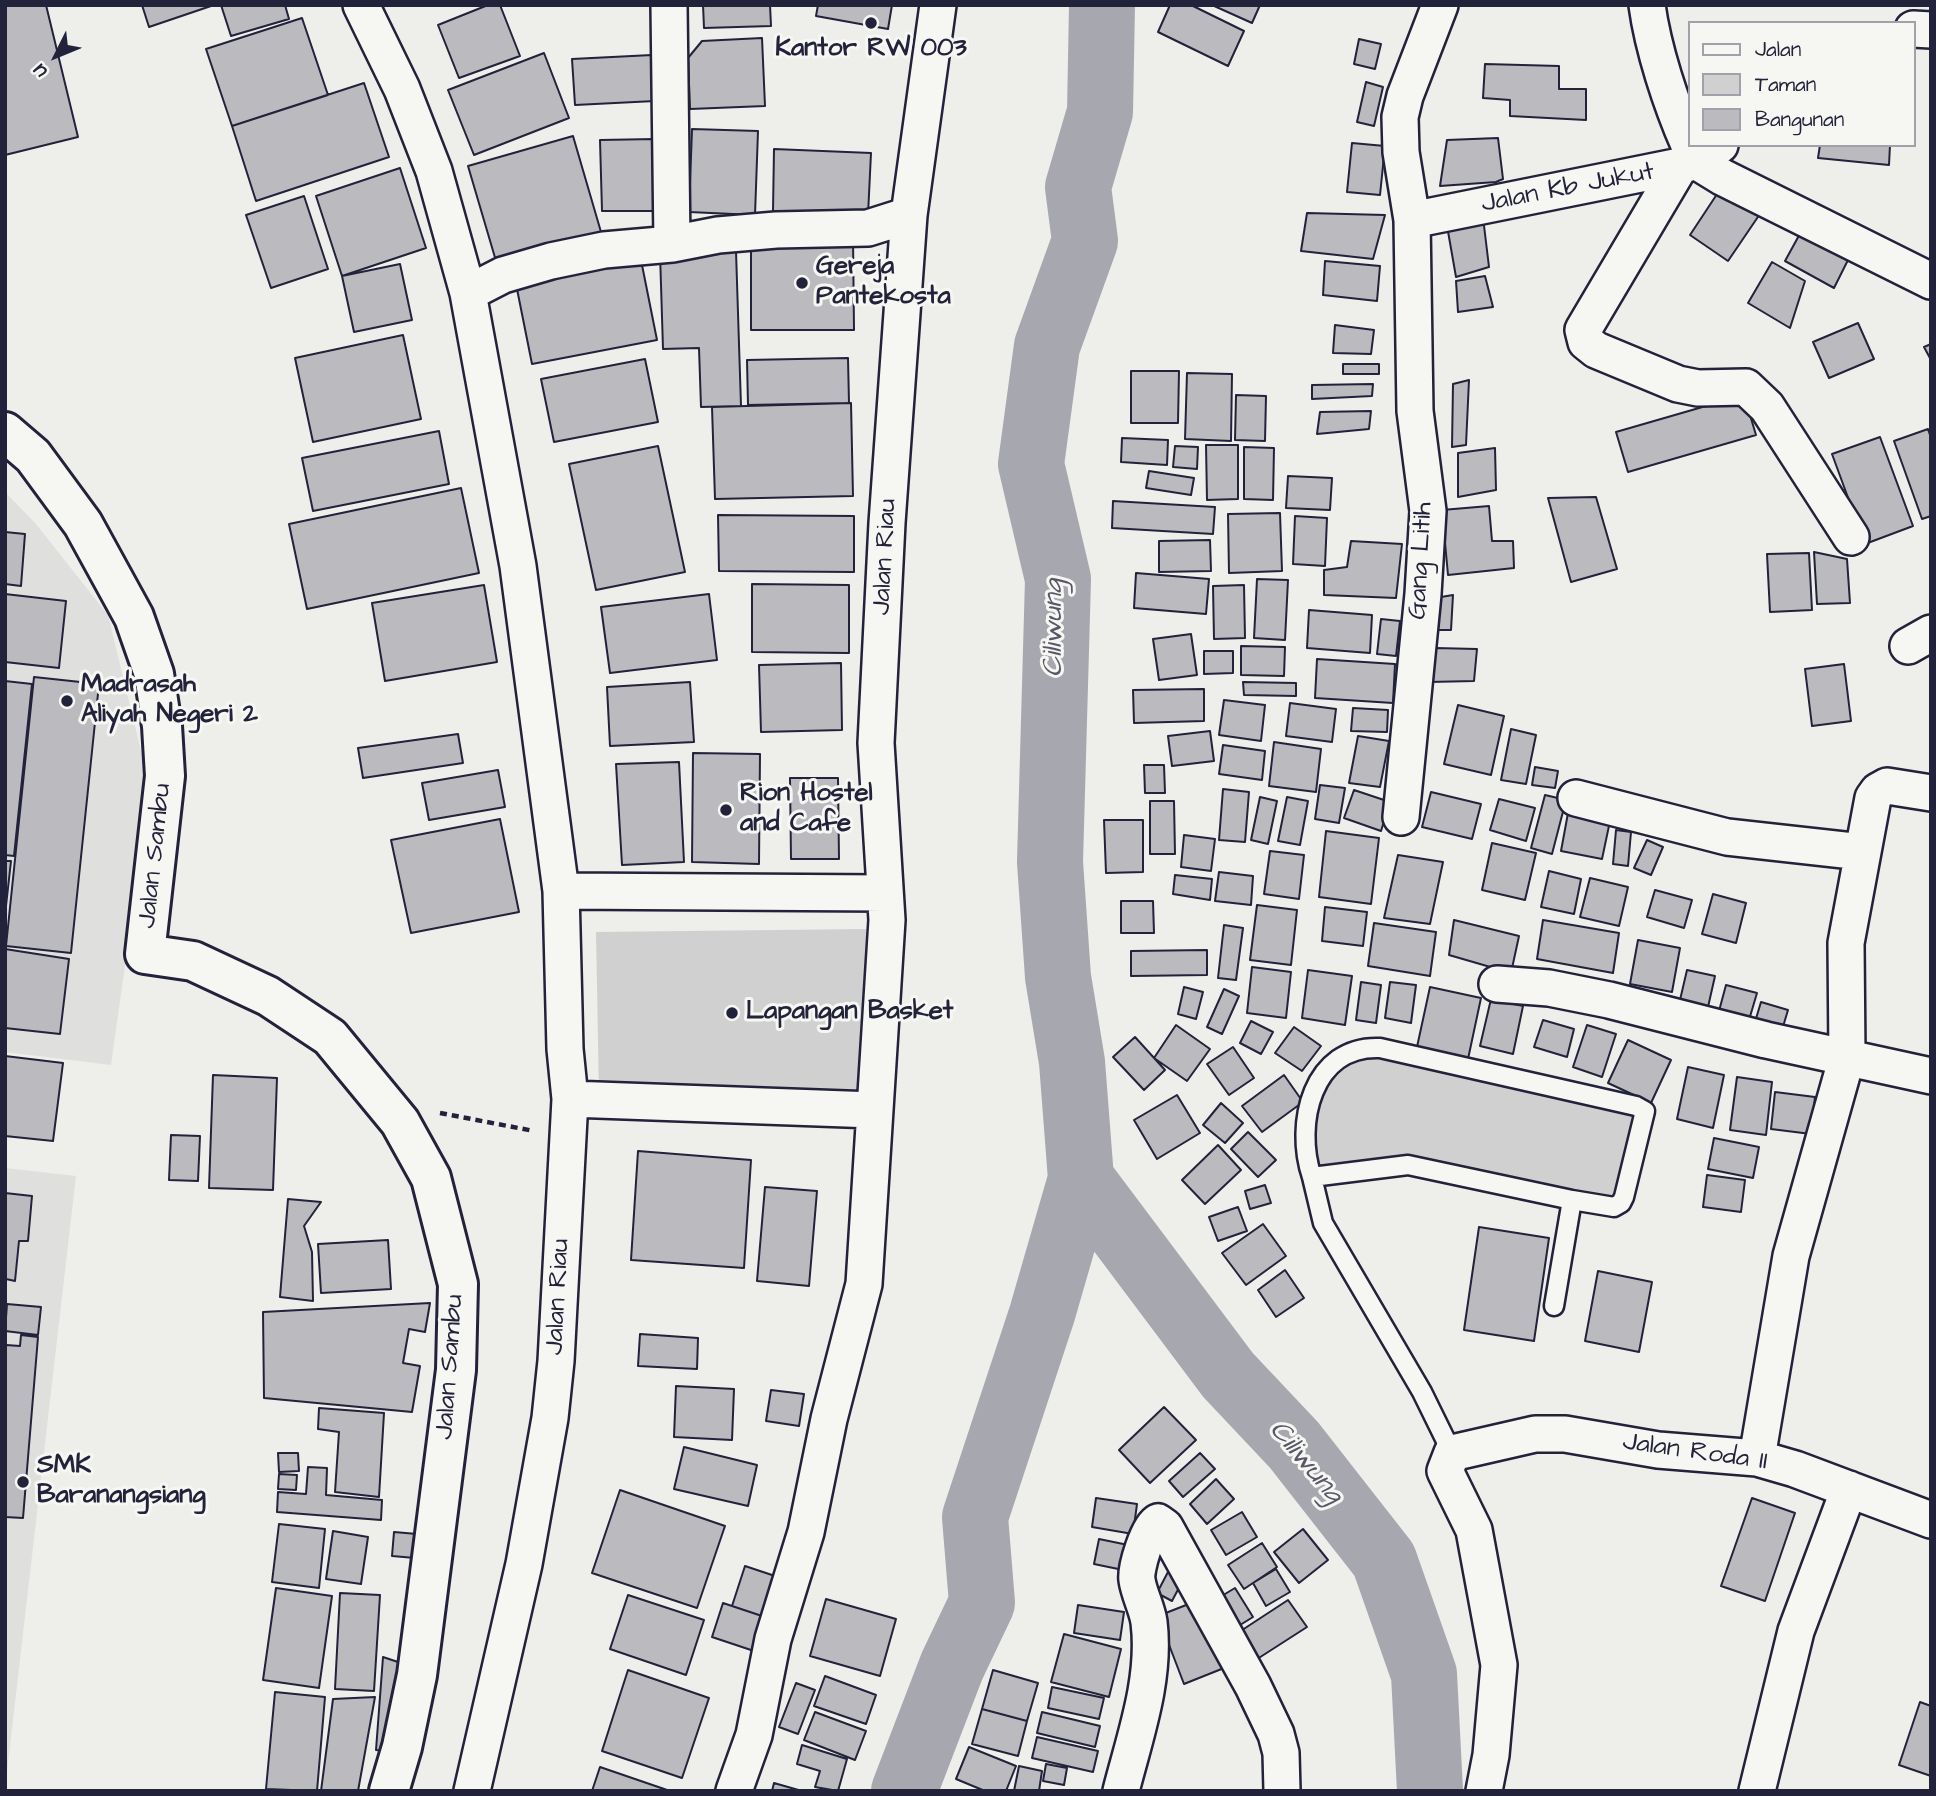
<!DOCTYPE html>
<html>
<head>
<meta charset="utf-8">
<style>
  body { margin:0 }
  #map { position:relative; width:1936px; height:1796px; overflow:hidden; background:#eeeeeb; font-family:"Architects Daughter",sans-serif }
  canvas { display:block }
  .frame { position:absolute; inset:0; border:7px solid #22223b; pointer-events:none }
  .legend { position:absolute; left:1688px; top:21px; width:228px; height:126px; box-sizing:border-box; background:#f6f6f2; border:2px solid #a1a1a9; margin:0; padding:9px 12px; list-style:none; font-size:21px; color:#22223b }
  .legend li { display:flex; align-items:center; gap:14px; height:35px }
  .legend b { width:35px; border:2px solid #a1a1a9 }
  .north { position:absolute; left:21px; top:21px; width:70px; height:70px; -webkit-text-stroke:5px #f6f6f2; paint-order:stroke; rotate:227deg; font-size:19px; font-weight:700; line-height:28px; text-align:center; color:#22223b }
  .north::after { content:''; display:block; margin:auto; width:24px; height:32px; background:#22223b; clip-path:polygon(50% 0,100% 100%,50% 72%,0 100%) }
</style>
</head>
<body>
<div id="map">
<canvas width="1936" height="1796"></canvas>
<div class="frame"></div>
<ul class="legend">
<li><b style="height:9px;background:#f6f6f2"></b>Jalan</li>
<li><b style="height:19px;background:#d0d0d1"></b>Taman</li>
<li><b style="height:19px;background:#bbbbbf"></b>Bangunan</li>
</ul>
<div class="north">U</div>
</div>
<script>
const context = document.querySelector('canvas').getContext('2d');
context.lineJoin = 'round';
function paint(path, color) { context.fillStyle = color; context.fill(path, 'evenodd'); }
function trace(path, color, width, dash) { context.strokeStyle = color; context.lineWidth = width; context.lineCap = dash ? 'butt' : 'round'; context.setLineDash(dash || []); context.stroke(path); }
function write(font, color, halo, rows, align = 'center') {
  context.font = font + ' "Architects Daughter",sans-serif'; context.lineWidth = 6; context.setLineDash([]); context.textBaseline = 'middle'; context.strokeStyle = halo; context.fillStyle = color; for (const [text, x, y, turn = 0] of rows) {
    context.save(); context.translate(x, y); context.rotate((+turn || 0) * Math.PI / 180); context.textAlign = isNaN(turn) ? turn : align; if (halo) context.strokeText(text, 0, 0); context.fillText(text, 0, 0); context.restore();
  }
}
paint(new Path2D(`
  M5 492 36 524 108 615 150 788 111 1065 5 1052Z
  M5 1168 76 1176 5 1789Z`), '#dfdfde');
paint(new Path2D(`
  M866 929 868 1093 599 1096 596 932Z
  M1365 1047 1645 1111 1621 1203 1408 1165 1312 1177 1308 1107 1321 1074Z`), '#d0d0d1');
trace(new Path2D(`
  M1081 1179 1228 1375 1294 1445 1384 1560 1424 1674 1430 1791
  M904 1791 952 1666 982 1603 975 1517 1042 1314 1081 1179 1072 1062 1058 977 1050 862 1058 579 1031 464 1047 346 1085 241 1078 187 1100 112 1102 5`), '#a7a7af', 66);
const building = new Path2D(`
  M5 5H46L78 137 5 155Z
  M142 5H210L211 6 149 27Z
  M221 5H285L289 19 231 36Z
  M488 5H500L520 56 459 78 438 25Z
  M703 5H770L771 26 704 28Z
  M818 5H892L888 29 816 16Z
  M1170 5H1191L1244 31 1228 66 1158 32Z
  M1212 5H1260L1252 23Z
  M302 18 328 95 232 126 206 49Z
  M762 38 765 106 690 109 688 58 702 41Z
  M1359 39 1381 44 1375 69 1354 64Z
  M544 53 569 118 474 155 448 90Z
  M652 55 655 101 575 105 572 59Z
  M1485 64 1559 66V89H1586V120L1510 116V100L1483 98Z
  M1366 82 1383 87 1374 126 1357 122Z
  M364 83 389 157 256 201 232 126Z
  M692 129 758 131 755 215 689 212Z
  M573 136 601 232 496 261 468 166Z
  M1498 138 1503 179 1496 182 1440 186 1447 140Z
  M655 139 656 211H602L600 140Z
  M1352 143 1385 146 1380 195 1347 192Z
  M1820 145H1890L1889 165 1818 158Z
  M774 149 871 153 868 215 773 211Z
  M400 168 426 248 342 276 316 196Z
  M1725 182 1764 208 1728 261 1690 235Z
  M304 196 328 269 271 288 246 215Z
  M1482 209 1489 267 1456 277 1446 220Z
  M1307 213 1385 215 1373 259 1301 251Z
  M1802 230 1850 256 1834 288 1785 261Z
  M751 237H853L854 330H751Z
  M736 251 741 406 701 407 699 348 663 349 660 253Z
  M640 255 657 340 532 364 515 279Z
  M1325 261 1380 266 1377 301 1323 295Z
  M1772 262 1805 281 1790 328 1748 303Z
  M400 264 412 320 354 332 342 276Z
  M1485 276 1493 307 1458 312 1456 281Z
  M1858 323 1874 359 1829 378 1813 342Z
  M1335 325 1374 330 1371 354 1333 353Z
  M403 335 421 419 313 442 295 358Z
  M1931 344V360L1924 347Z
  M848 358 849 403 748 405 747 360Z
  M645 359 658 422 554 442 541 379Z
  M1343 364H1379V374H1343Z
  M1131 371H1179L1178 423H1131Z
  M1187 373 1232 374 1231 441 1185 439Z
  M1469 380 1466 445 1452 447 1453 384Z
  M1373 384 1372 396 1312 399V385Z
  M1236 395 1266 396 1265 441 1235 440Z
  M1744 395 1756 435 1628 472 1616 432Z
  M851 403 853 496 715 499 712 407Z
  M1371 411 1369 429 1317 434 1320 412Z
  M1928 429 1931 438V516L1922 519 1894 441Z
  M439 431 449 484 313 511 302 458Z
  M1880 437 1913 526 1865 544 1832 454Z
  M1122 438 1168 440 1167 465 1121 462Z
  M1206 445H1238V499L1207 500Z
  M658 446 685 572 596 590 569 464Z
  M1175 446 1198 447 1197 469 1173 467Z
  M1244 447 1274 448 1273 500 1244 499Z
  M1495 448 1496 490 1458 497V453Z
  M1149 471 1194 478 1191 495 1146 488Z
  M1288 476 1332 478 1330 510 1286 508Z
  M461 488 479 573 307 609 289 524Z
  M1596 497 1617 569 1571 582 1548 498Z
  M1113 501 1215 507 1213 534 1112 528Z
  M1489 506 1492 541H1513L1514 568 1448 575 1442 510Z
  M1280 513 1282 571 1229 573 1228 514Z
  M718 515 854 516V572L719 571Z
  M1295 516 1327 518 1325 566 1293 564Z
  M5 532 25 534 21 586 5 584Z
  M1210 540 1211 571 1159 572V541Z
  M1351 541 1402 544 1396 598 1324 595V570L1347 567Z
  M1814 552 1847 559 1850 603 1817 604Z
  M1809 553 1812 610 1770 612 1767 554Z
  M1136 573 1209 579 1206 614 1134 608Z
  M1257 579 1288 580 1285 640 1254 638Z
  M752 584 849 585V653L752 652Z
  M484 585 497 662 385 681 372 603Z
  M1244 585 1245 638 1214 639 1213 586Z
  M5 594 66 601 59 668 5 662Z
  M709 594 717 660 610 673 601 607Z
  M1453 595 1451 630H1437L1441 597Z
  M1309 610 1372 615 1370 653 1307 648Z
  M1381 619 1400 621 1396 656 1377 654Z
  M1191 634 1197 675 1159 680 1153 639Z
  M1241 646 1285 647 1284 676 1241 675Z
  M1435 648 1477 649 1474 681 1429 682Z
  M1204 651H1233V673L1204 674Z
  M1317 659 1395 664 1393 703 1315 698Z
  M841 663 842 730 761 732 759 665Z
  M1844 664 1851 721 1812 726 1805 669Z
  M34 677 99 684 71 953 6 946Z
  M5 681 32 684 14 856 5 855Z
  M690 682 694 742 610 746 607 687Z
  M1243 682 1296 683V696L1244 695Z
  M1204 689V721L1134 723 1133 690Z
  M1224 700 1265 705 1261 741 1219 735Z
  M1290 703 1336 709 1332 742 1286 736Z
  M1458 705 1504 716 1491 775 1444 764Z
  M1353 708 1388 710 1387 732 1351 731Z
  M1511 729 1536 735 1526 784 1501 780Z
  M1210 731 1214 761 1172 766 1168 736Z
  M458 734 463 763 363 778 358 748Z
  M1358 736 1389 741 1380 787 1349 783Z
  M1274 742 1321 749 1316 792 1269 786Z
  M1223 745 1265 751 1262 780 1219 774Z
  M693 753 760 754 759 864 692 862Z
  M679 762 684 862 622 865 616 764Z
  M1144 765H1164L1165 793H1145Z
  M1535 767 1558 771 1555 788 1532 785Z
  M498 770 505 807 429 820 422 783Z
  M790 778H838L839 859H791Z
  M1320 785 1345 788 1339 823 1315 819Z
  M1223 789 1249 792 1245 842 1219 840Z
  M1354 790 1390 802 1381 831 1344 818Z
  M1431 792 1481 804 1472 839 1422 827Z
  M1545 795 1566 800 1552 854 1531 848Z
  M1260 797 1277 801 1268 844 1251 840Z
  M1287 797 1308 801 1300 845 1278 841Z
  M1499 799 1535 808 1526 841 1490 830Z
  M1150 801H1174L1175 854H1150Z
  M1568 813 1610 821 1602 859 1561 851Z
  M500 819 519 912 411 933 391 840Z
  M1104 820H1143V872L1106 873Z
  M1616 830 1631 832 1628 866 1613 864Z
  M1326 831 1379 838 1371 904 1319 897Z
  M1184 835 1215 839 1211 871 1181 867Z
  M1647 840 1663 847 1651 875 1634 868Z
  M1492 843 1536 853 1525 900 1482 890Z
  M1270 851 1304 855 1299 899 1264 894Z
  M1398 855 1443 862 1430 924 1384 918Z
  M5 861H11L5 915Z
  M1549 871 1581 879 1574 914 1541 907Z
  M1219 872 1253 876 1251 905 1215 901Z
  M1175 875 1212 879 1210 900 1173 894Z
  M1590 878 1628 887 1619 926 1580 917Z
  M1655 890 1692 900 1684 928 1647 917Z
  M1713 894 1746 903 1736 943 1702 934Z
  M1121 901H1153L1154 933H1121Z
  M1257 905 1297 910 1291 965 1250 960Z
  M1325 907 1367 912 1363 946 1322 941Z
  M1454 920 1519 936 1511 973 1449 955Z
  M1543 920 1619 933 1613 973 1537 959Z
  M1374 923 1436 932 1430 976 1368 966Z
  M1224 925 1243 928 1236 980 1218 978Z
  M1638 940 1680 948 1672 992 1630 984Z
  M5 949 69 959 60 1034 5 1028Z
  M1207 950V975L1131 976V951Z
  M1252 967 1291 972 1286 1018 1247 1013Z
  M1308 970 1352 976 1345 1025 1302 1018Z
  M1687 970 1715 976 1708 1007 1680 1000Z
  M1361 982 1381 985 1376 1023 1356 1020Z
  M1390 982 1416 985 1411 1023 1385 1018Z
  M1726 985 1757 993 1749 1020 1719 1011Z
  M1184 987 1203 992 1196 1019 1178 1014Z
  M1430 987 1481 998 1468 1059 1417 1047Z
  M1224 989 1239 996 1222 1034 1207 1027Z
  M1491 999 1523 1006 1513 1054 1480 1046Z
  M1761 1002 1788 1010 1779 1040 1752 1032Z
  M1543 1020 1574 1029 1567 1057 1534 1047Z
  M1251 1021 1273 1032 1261 1054 1240 1043Z
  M1176 1025 1210 1049 1187 1081 1154 1058Z
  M1587 1025 1616 1034 1602 1077 1573 1067Z
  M1294 1027 1321 1046 1302 1071 1275 1053Z
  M1135 1037 1165 1070 1144 1090 1113 1057Z
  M1628 1040 1671 1060 1651 1103 1608 1083Z
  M1233 1047 1254 1078 1229 1095 1207 1064Z
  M5 1056 63 1063 53 1141 5 1136Z
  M1688 1067 1724 1075 1713 1128 1677 1119Z
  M213 1075 277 1078 273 1190 209 1188Z
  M1284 1075 1303 1102 1262 1132 1242 1106Z
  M1737 1077 1772 1082 1766 1135 1730 1130Z
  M1775 1092 1815 1097 1811 1134 1771 1129Z
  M1177 1095 1200 1133 1157 1159 1134 1120Z
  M1221 1103 1243 1123 1225 1143 1203 1125Z
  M1248 1132 1276 1160 1258 1177 1231 1149Z
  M171 1135 200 1136 198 1181 169 1180Z
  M1714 1138 1759 1147 1753 1178 1708 1169Z
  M1218 1145 1241 1170 1205 1204 1182 1180Z
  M638 1151 751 1160 744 1268 631 1260Z
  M1707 1175 1745 1180 1741 1212 1703 1207Z
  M1265 1185 1271 1203 1250 1209 1245 1191Z
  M765 1187 817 1191 809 1286 757 1281Z
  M5 1193 32 1196 28 1241H19L15 1281 6 1279 5 1284Z
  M288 1199 321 1202 304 1226 312 1252 313 1301 280 1297Z
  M1238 1207 1247 1231 1218 1241 1209 1217Z
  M1263 1224 1286 1256 1246 1285 1222 1253Z
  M1479 1227 1549 1238 1534 1341 1464 1330Z
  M388 1240 391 1289 321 1293 318 1244Z
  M1285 1270 1304 1298 1276 1317 1258 1290Z
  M1598 1271 1652 1282 1639 1352 1585 1341Z
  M430 1303 425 1332 409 1329 403 1363 420 1366 412 1412 264 1398 263 1312Z
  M7 1304 41 1307 38 1335 5 1331Z
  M640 1334 698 1338 697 1369 638 1366Z
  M21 1335 38 1337 23 1518 5 1517 6 1345 20 1346Z
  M676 1386 734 1389 732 1440 674 1437Z
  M771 1390 804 1394 799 1426 766 1421Z
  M1164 1407 1196 1440 1150 1483 1119 1450Z
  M319 1408 384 1413 379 1497 335 1492 339 1432 318 1429Z
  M684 1447 757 1465 748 1506 674 1489Z
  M278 1453H298L299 1471 279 1472Z
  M1200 1453 1215 1469 1183 1497 1169 1481Z
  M308 1467 327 1468 326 1495 382 1500 381 1520 277 1512 278 1492 306 1494Z
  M279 1474 297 1475 296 1490 278 1489Z
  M1216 1479 1234 1499 1207 1524 1190 1504Z
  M620 1490 725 1526 697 1608 592 1573Z
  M1096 1498 1137 1504 1133 1534 1092 1527Z
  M1752 1498 1795 1513 1765 1601 1721 1586Z
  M1242 1512 1257 1537 1226 1555 1211 1530Z
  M279 1524 325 1529 319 1588 272 1582Z
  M1303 1529 1328 1560 1299 1583 1274 1552Z
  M333 1531 368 1537 361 1584 326 1579Z
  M394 1532 417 1534 415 1558 392 1556Z
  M1099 1539 1133 1546 1128 1571 1094 1564Z
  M1262 1543 1277 1567 1244 1589 1228 1565Z
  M745 1566 781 1578 768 1618 732 1606Z
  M1276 1569 1290 1592 1266 1606 1253 1583Z
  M1169 1570 1184 1578 1172 1601 1157 1593Z
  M276 1588 332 1596 319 1688 263 1680Z
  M1235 1588 1253 1617 1232 1630 1215 1600Z
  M340 1593 380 1595 374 1691 335 1689Z
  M628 1595 704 1620 686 1675 610 1649Z
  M826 1599 896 1619 880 1676 810 1656Z
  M1199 1600 1224 1668 1184 1684 1158 1616Z
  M1288 1600 1307 1627 1251 1663 1233 1636Z
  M723 1603 768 1618 757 1652 712 1637Z
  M1078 1605 1124 1612 1120 1640 1074 1633Z
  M1064 1634 1121 1649 1109 1697 1051 1682Z
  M383 1657 407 1665 393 1752 376 1750Z
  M628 1670 709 1698 682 1778 602 1751Z
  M993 1670 1038 1683 1027 1721 982 1709Z
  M825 1676 876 1695 866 1724 814 1706Z
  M796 1683 815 1690 798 1734 779 1727Z
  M1052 1687 1104 1698 1099 1719 1048 1708Z
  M275 1692 325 1697 317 1791 266 1789Z
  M375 1697 358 1791H321L333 1699Z
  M1920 1702 1931 1706V1776L1899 1765Z
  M982 1709 1027 1721 1018 1756 972 1744Z
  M815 1712 866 1731 855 1760 804 1740Z
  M1042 1712 1100 1726 1095 1747 1037 1733Z
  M1037 1737 1098 1751 1093 1772 1032 1758Z
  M802 1745 847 1759 838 1791 815 1787 820 1771 797 1764Z
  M969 1747 1016 1766 1006 1791H985L956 1779Z
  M1046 1764 1067 1768 1064 1785 1043 1781Z
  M1019 1766 1042 1771 1039 1791H1014Z
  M600 1767 670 1791H592Z
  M774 1783 802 1791H772Z`);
paint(building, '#bbbbbf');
trace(building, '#22223b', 2);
const lane = new Path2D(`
  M1312 1177C1294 1124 1312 1045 1380 1048L1636 1106 1645 1111 1624 1197 1621 1203 1614 1207 1572 1200 1408 1165 1312 1177 1323 1223 1422 1392 1452 1453
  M1554 1306 1572 1200`);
const street = new Path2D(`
  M361 5 402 89 434 171 468 293 518 566 561 891 565 1049 570 1099 556 1361 550 1418 524 1564 472 1791
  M669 5 672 244
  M1647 5C1653 49 1671 104 1689 145
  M1913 29 1931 30
  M1690 145 1696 161 1722 177 1931 281
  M1680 166 1583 330 1586 342 1596 350 1678 384 1698 388 1746 387 1767 407 1851 537
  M1412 220 1680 166 1696 161 1720 145
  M468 293 503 275 551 261 604 250 672 244 718 235 776 230 868 228 909 215
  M1908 646 1931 633
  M1576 798 1727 837 1862 852
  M1401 817 1423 594 1428 511 1415 411 1412 220 1401 152 1400 117 1405 96 1440 5
  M561 891 885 893
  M1497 984 1549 988 1609 1000 1766 1040 1931 1076
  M570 1099 874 1110
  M1757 1458 1791 1256 1847 1057 1846 943 1873 798 1878 791 1887 786 1931 793
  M734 1791 754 1735 773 1639 806 1532 829 1419 864 1284 887 920 876 743 887 523 909 215 938 5
  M1121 1791C1135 1736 1156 1679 1149 1622 1147 1608 1139 1594 1137 1580 1135 1569 1148 1527 1158 1522L1165 1527 1253 1686 1276 1734 1281 1753 1282 1791
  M1484 1791 1491 1755 1499 1665 1474 1530 1445 1471 1452 1453 1535 1434H1565L1658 1450 1757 1458 1795 1469 1931 1520
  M1757 1791 1796 1631 1849 1489`);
const secondary = new Path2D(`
  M5 432 33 456 83 524 134 617 154 674 162 726 165 776 145 954 193 961 268 996 330 1037 400 1122 431 1178 458 1284 456 1370 417 1675 402 1747 389 1791`);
trace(lane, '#22223b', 23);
trace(street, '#22223b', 40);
trace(secondary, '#22223b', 44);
trace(new Path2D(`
  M440 1113 534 1131`), '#22223b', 4.5, [7, 5]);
trace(lane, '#f6f6f2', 18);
trace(street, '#f6f6f2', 35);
trace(secondary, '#f6f6f2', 38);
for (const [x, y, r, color] of [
  [871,23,7,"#22223b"],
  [802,283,7,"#22223b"],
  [67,701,7,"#22223b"],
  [726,810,7,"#22223b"],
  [732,1013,7,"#22223b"],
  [23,1482,7,"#22223b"]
]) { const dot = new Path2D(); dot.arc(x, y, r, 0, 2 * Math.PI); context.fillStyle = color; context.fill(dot); trace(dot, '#f6f6f2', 2.5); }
write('bold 26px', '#22223b', '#f6f6f2', [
  ["Kantor RW 003",871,50,"center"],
  ["Gereja",816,268],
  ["Pantekosta",816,298],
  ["Madrasah",81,686],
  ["Aliyah Negeri 2",81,716],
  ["Rion Hostel",740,795],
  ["and Cafe",740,825],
  ["Lapangan Basket",746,1013],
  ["SMK",37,1467],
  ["Baranangsiang",37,1497]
], 'left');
write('26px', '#22223b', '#f6f6f2', [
  ["Jalan Kb Jukut",1568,189,-11],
  ["Jalan Riau",886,557,-87],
  ["Gang Litih",1422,561,-87],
  ["Jalan Sambu",156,856,-84],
  ["Jalan Riau",559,1297,-87],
  ["Jalan Sambu",451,1367,-86],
  ["Jalan Roda II",1695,1453,8]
]);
write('italic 28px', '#575769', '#f6f6f2', [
  ["Ciliwung",1055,628,-90],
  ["Ciliwung",1305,1463,50]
]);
</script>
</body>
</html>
